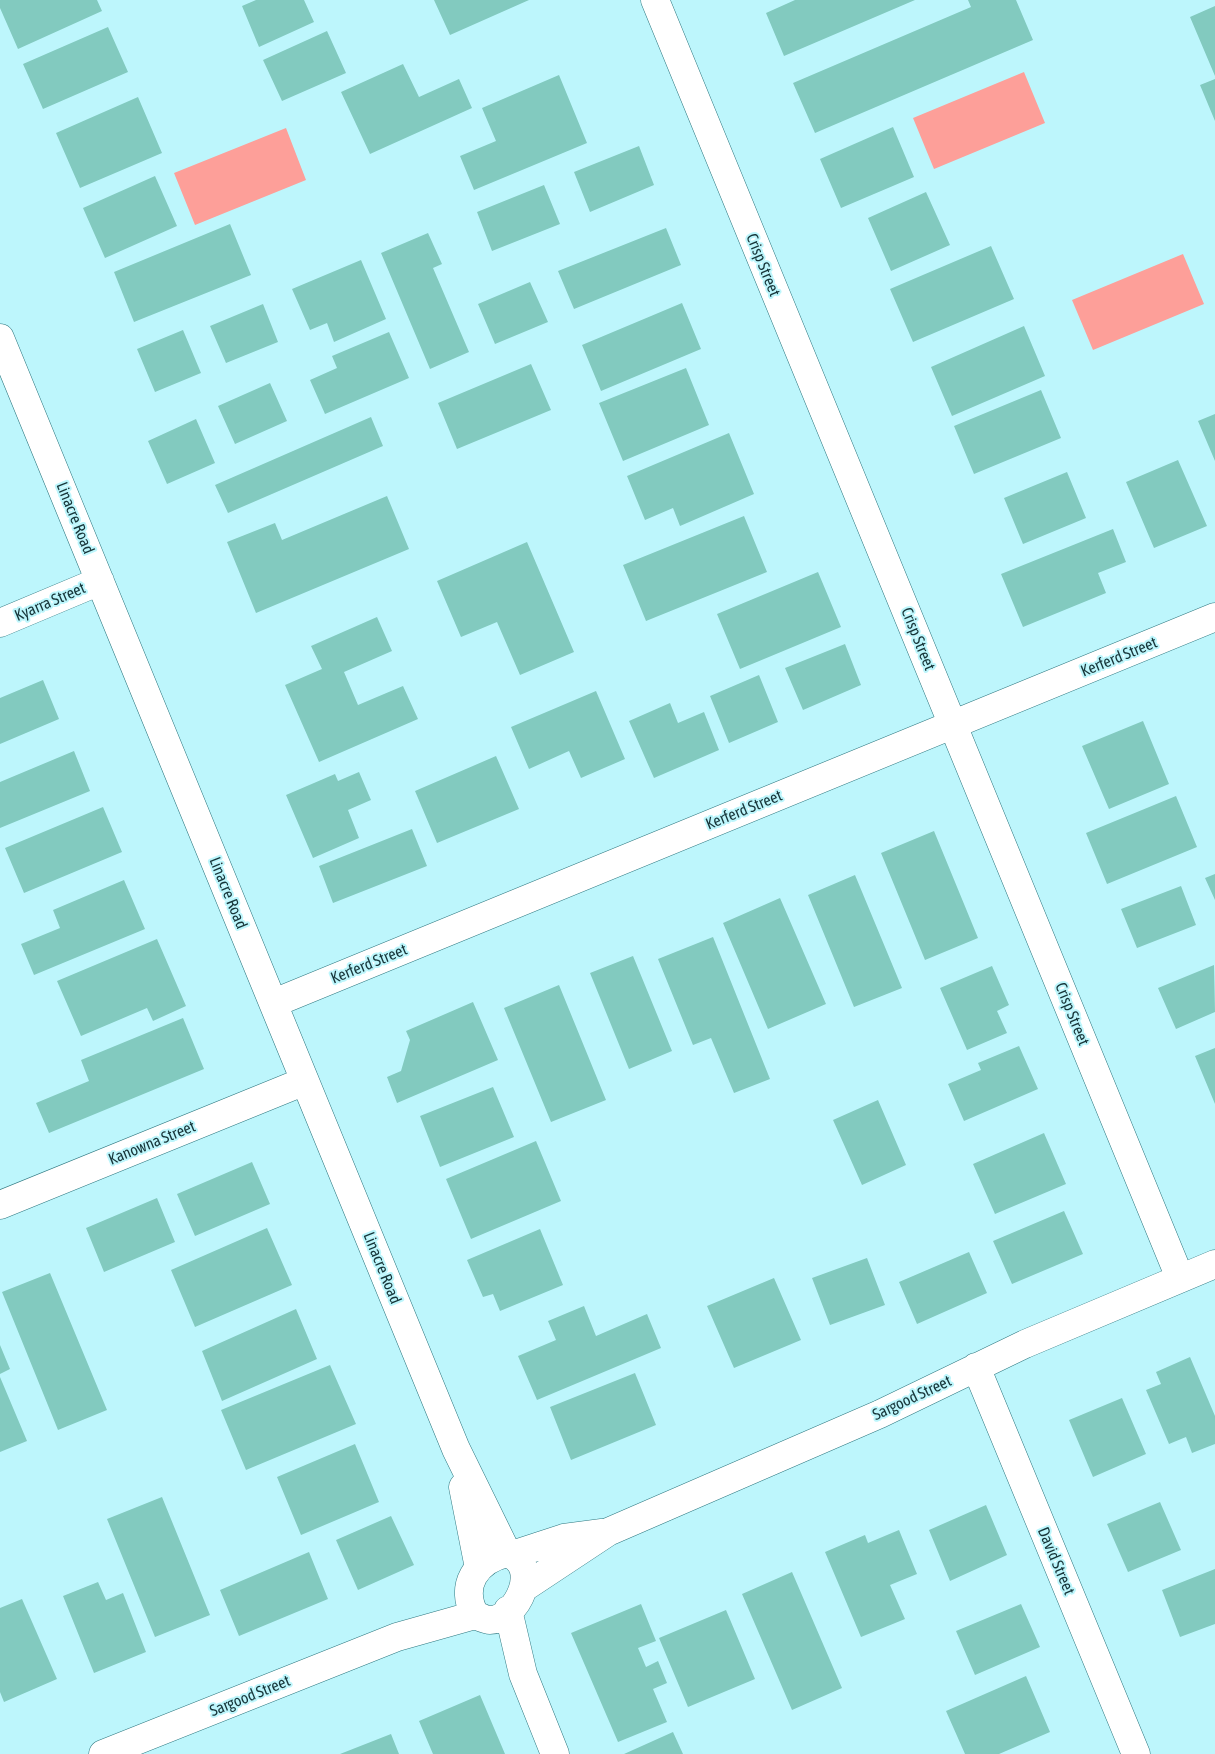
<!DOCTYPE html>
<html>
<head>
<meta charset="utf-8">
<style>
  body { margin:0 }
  canvas { display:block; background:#bdf6fc }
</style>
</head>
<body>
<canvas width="1215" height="1754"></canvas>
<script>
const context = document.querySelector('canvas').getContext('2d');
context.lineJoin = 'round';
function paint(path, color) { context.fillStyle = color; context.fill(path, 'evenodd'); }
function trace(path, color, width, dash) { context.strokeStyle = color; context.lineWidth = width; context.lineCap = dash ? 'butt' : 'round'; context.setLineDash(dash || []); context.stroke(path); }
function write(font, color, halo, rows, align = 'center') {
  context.font = font + ' "Asap Condensed",sans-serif'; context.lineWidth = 4; context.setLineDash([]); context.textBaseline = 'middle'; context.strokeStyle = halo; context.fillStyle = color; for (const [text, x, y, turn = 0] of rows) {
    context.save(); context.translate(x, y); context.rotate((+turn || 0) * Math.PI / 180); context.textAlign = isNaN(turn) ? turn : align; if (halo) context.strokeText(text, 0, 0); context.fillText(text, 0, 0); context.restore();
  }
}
paint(new Path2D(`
  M1024 72 1045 123 934 169 913 118Z
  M286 128 306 180 195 225 174 173Z
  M1183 254 1204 304 1093 350 1072 300Z`), '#fd9f99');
paint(new Path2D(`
  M0 0H97L102 11 18 49 0 8Z
  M256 0H304L314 22 259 47 242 6Z
  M434 0H529L450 35Z
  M795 0H915L784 56 766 13Z
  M968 0H1016L1033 40 815 133 793 83 971 7Z
  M1215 6V76L1190 17Z
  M108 27 128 72 43 109 23 64Z
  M327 31 346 73 282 101 263 60Z
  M403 64 419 97 459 79 472 108 370 154 341 92Z
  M559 75 587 143 474 190 460 156 496 141 482 108Z
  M1215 79V121L1200 85Z
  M138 97 162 153 80 188 56 133Z
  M893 127 914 177 841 208 820 159Z
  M639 146 654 185 590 212 574 172Z
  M155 176 177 226 105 258 83 208Z
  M544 185 560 224 492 251 477 212Z
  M926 192 950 245 891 271 868 218Z
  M230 224 251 275 134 322 114 272Z
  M666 228 681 265 574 309 558 271Z
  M428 233 442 264 433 268 469 352 430 369 381 253Z
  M991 246 1014 299 913 342 890 289Z
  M361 260 386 319 334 342 327 323 310 330 292 289Z
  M530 282 548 322 495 344 478 304Z
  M682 303 701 349 601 391 582 345Z
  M263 304 278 342 226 363 210 326Z
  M1024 326 1045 376 952 416 931 367Z
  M183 330 201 373 155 392 137 349Z
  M389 332 409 378 325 414 310 380 337 368 332 356Z
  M531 364 551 410 457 449 438 403Z
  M686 368 709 425 623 461 599 403Z
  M270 383 287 421 235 444 218 406Z
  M1041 390 1061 438 974 474 954 426Z
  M1215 414V461L1198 421Z
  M371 417 383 446 228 513 215 485Z
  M196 419 215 463 167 484 148 441Z
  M729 433 754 494 680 526 673 508 645 520 627 476Z
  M1178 460 1207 526 1154 548 1126 482Z
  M1067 472 1086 518 1023 544 1004 498Z
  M387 496 409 549 256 613 227 542 275 523 282 540Z
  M744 516 767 572 646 621 623 565Z
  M1113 529 1126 562 1098 573 1106 593 1023 627 1001 574Z
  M527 542 574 652 520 675 497 622 461 637 437 581Z
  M818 572 841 627 740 669 717 614Z
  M377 617 392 651 344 672 358 705 403 686 418 719 319 762 285 685 322 669 311 646Z
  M845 644 861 685 803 710 785 668Z
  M759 675 778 722 729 743 710 696Z
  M43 680 59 719 0 744V698Z
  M596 691 625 759 581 778 569 751 529 769 511 727Z
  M670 703 678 723 704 712 719 750 654 778 629 721Z
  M1143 721 1169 784 1109 809 1082 746Z
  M74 751 90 791 0 828V782Z
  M496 756 519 809 437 843 415 791Z
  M359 772 371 800 348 810 359 838 313 858 286 795 335 774 338 781Z
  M1176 796 1197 847 1107 884 1086 833Z
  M103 807 122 852 24 893 5 848Z
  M412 829 427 866 333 903 319 866Z
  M934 831 978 938 925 960 881 853Z
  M1215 874V900L1205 878Z
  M855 875 902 988 854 1007 808 895Z
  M124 880 145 929 34 975 21 944 60 928 53 910Z
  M1181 886 1196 925 1137 948 1121 909Z
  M780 898 826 1004 768 1029 723 923Z
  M713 937 770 1079 734 1093 711 1038 693 1045 658 959Z
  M157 939 186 1006 153 1021 147 1008 81 1036 57 981Z
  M633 956 672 1051 629 1069 590 973Z
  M1214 965 1215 1012 1176 1029 1158 988Z
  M992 966 1009 1005 997 1011 1007 1033 967 1050 940 988Z
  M559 985 606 1100 551 1122 504 1008Z
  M473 1002 498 1060 397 1103 387 1077 401 1071 410 1040 406 1031Z
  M183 1018 204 1069 49 1133 36 1103 89 1081 81 1060Z
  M1019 1046 1038 1089 964 1121 948 1084 981 1070 978 1063Z
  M1215 1048V1104L1195 1056Z
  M493 1087 514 1137 440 1167 420 1116Z
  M878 1100 906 1165 862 1185 833 1120Z
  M1044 1133 1066 1184 995 1214 973 1164Z
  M536 1141 561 1201 471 1239 446 1179Z
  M252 1162 270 1204 195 1236 177 1194Z
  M157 1198 175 1242 104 1272 86 1228Z
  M1064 1211 1083 1254 1012 1284 993 1241Z
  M267 1228 292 1285 195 1327 171 1270Z
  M540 1229 563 1285 500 1311 493 1294 483 1297 467 1260Z
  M969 1252 987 1293 917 1324 899 1282Z
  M867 1258 885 1305 830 1325 812 1278Z
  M50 1273 107 1410 58 1430 2 1292Z
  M774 1278 801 1340 734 1368 707 1306Z
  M584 1306 596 1336 647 1314 661 1348 537 1400 518 1356 556 1340 548 1321Z
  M296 1309 317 1359 222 1401 202 1351Z
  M0 1345 10 1369 0 1374Z
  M1190 1357 1215 1416V1444L1192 1453 1186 1437 1169 1444 1146 1390 1161 1384 1156 1372Z
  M330 1365 356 1424 246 1470 221 1410Z
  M635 1373 656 1425 571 1460 550 1407Z
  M0 1377 27 1441 0 1452Z
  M1122 1398 1146 1454 1093 1477 1069 1420Z
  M355 1444 379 1502 301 1535 277 1477Z
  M162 1497 210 1615 155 1637 107 1519Z
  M1160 1502 1181 1550 1128 1572 1107 1524Z
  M986 1505 1007 1555 950 1581 929 1530Z
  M391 1516 414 1565 358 1590 336 1540Z
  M899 1530 917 1574 890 1585 905 1619 861 1637 825 1552 865 1535 868 1543Z
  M309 1552 328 1599 239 1636 220 1590Z
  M1215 1569V1624L1180 1637 1162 1590Z
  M792 1572 842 1688 792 1710 742 1594Z
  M98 1582 106 1600 123 1593 146 1652 94 1673 63 1596Z
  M22 1599 57 1679 4 1702 0 1692V1608Z
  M641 1604 656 1641 638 1648 646 1667 658 1661 667 1683 653 1689 667 1722 618 1742 571 1633Z
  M1021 1604 1040 1647 975 1675 956 1631Z
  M726 1610 755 1679 688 1707 659 1638Z
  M1026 1676 1050 1732 999 1754H965L946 1711Z
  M480 1695 505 1754H433L419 1721Z
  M673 1732 683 1754H624Z
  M391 1734 399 1754H340Z`), '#82cabf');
const minor = new Path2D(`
  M655 0 1180 1278
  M0 338 456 1449 507 1553
  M0 623 100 581
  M274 1003 1215 617
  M0 1205 305 1081
  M976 1367 1136 1754
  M463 1487 479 1568
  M507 1553C543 1565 517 1620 490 1620 486 1620 480 1617 475 1615 459 1586 476 1560 507 1553Z
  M512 1555 564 1538 602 1533
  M525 1587 608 1532 880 1414 1025 1344 1215 1264
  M508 1610 523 1674 555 1754
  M103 1754 397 1637 475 1615`);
trace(minor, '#2e7880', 29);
trace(minor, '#fff', 28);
write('16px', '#173539', '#bdf6fc', [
  ["Crisp Street",763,265,68],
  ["Linacre Road",75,518,68],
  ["Kyarra Street",50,602,-23],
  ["Crisp Street",918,639,68],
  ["Kerferd Street",1119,657,-22],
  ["Kerferd Street",744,810,-22],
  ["Linacre Road",228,893,68],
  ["Kerferd Street",369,964,-22],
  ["Crisp Street",1072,1014,68],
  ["Kanowna Street",152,1143,-22],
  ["Linacre Road",382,1268,68],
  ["Sargood Street",912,1398,-25],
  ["David Street",1056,1561,67],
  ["Sargood Street",250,1696,-22]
]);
</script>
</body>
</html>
